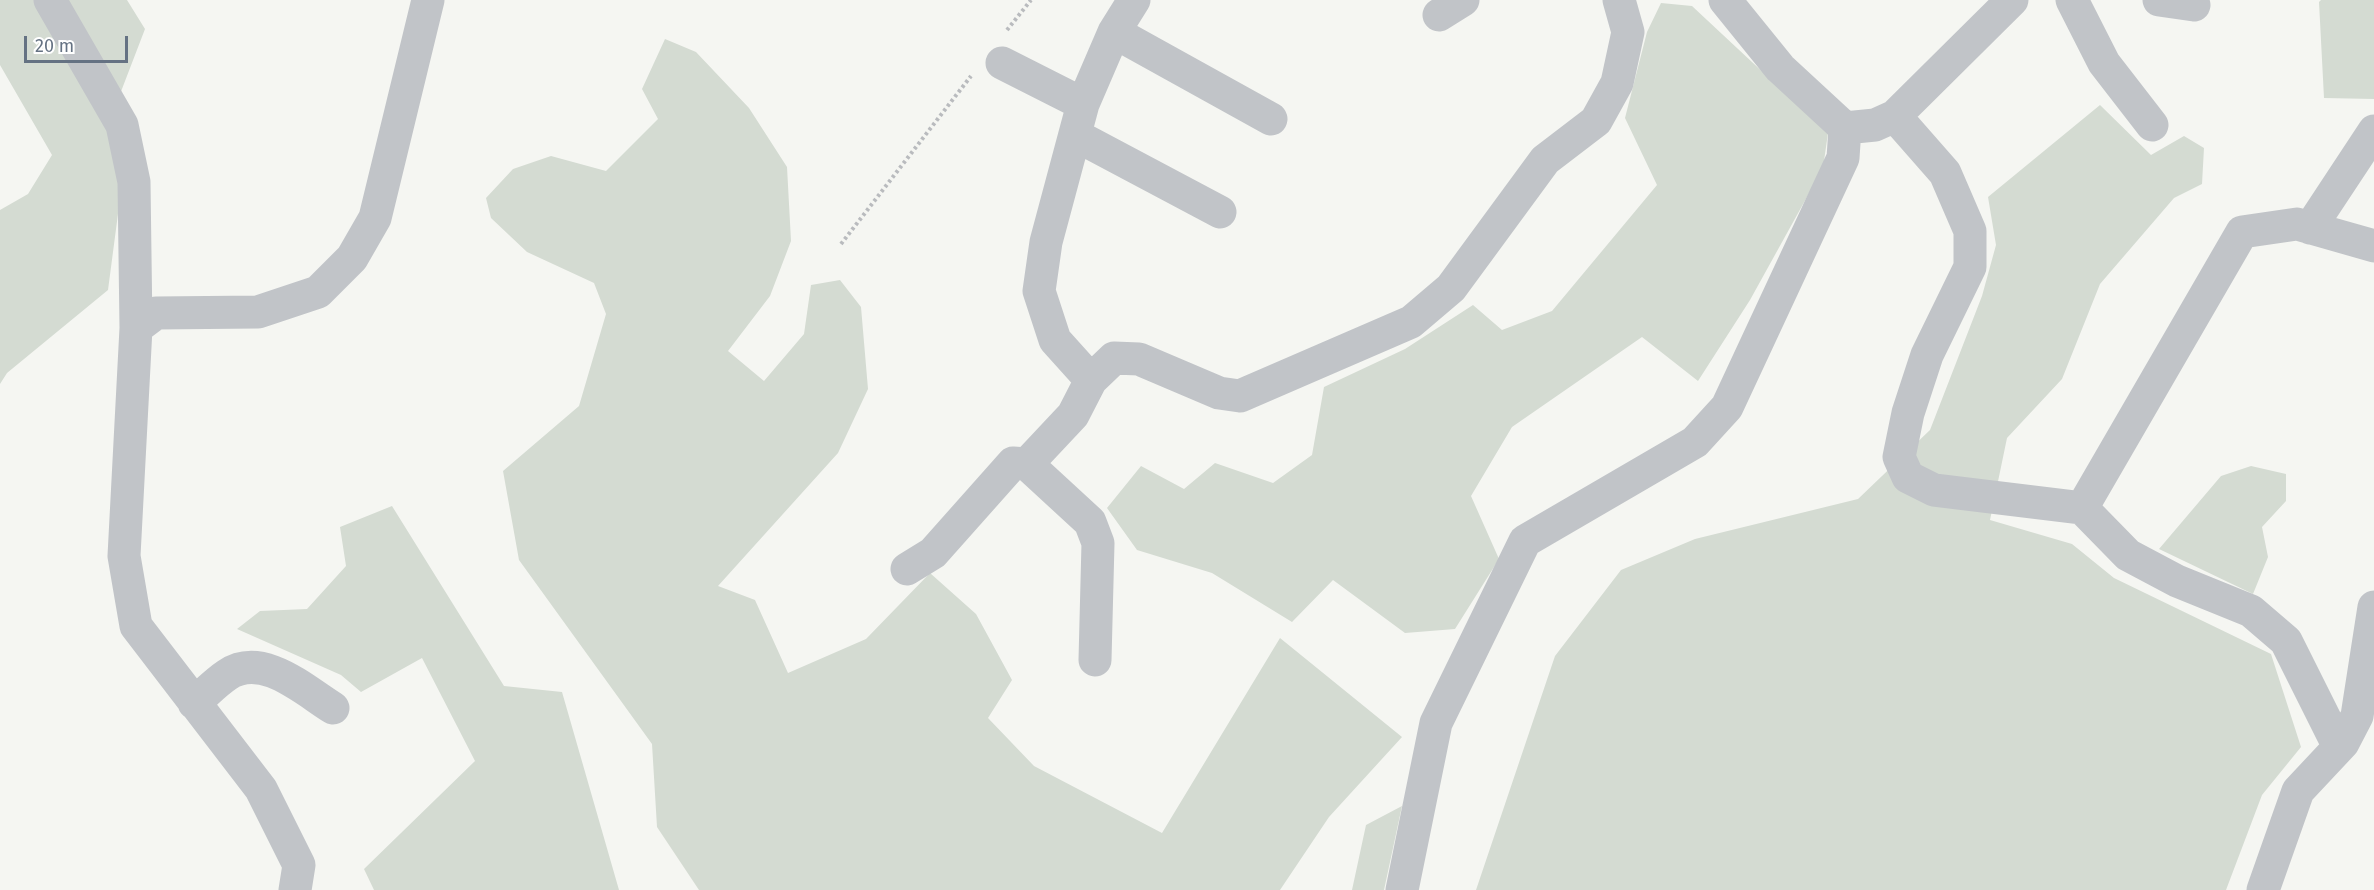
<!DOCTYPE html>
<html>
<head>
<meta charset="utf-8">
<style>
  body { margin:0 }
  #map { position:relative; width:2374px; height:890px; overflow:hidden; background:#f5f6f2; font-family:"Fira Sans",sans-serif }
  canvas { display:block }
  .scale { position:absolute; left:24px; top:36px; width:104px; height:27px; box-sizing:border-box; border:3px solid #657283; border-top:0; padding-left:8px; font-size:18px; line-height:21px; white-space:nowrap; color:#657283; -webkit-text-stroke:4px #fff; paint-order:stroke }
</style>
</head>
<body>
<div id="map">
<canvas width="2374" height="890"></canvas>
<div class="scale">20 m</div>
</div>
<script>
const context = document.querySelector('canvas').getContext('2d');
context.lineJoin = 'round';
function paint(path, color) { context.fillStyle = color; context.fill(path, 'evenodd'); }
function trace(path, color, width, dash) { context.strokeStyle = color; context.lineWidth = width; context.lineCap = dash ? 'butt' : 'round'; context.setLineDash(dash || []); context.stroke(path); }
paint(new Path2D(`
  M0 0H127L145 29 107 128 121 191 108 290 7 373 0 384V210L28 194 52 155 0 65Z
  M2321 0H2374V99L2324 98 2319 2Z
  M1661 3 1692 6 1828 133 1823 168 1750 300 1698 381 1642 337 1512 427 1471 496 1499 559 1455 629 1405 633 1333 580 1292 622 1212 573 1137 550 1107 508 1141 466 1184 489 1215 463 1273 483 1312 455 1324 387 1405 349 1473 305 1502 330 1552 311 1657 185 1625 118 1647 32Z
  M665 39 696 52 749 108 787 167 791 241 770 296 728 351 764 381 804 334 811 285 840 280 861 307 868 389 838 453 718 586 755 600 788 673 866 639 930 573 976 614 1012 680 988 718 1034 766 1162 833 1280 638 1402 737 1329 817 1280 890H699L657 827 652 744 519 560 503 471 579 406 606 314 594 283 527 252 491 218 486 198 513 169 551 156 606 171 658 119 642 89Z
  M2100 105 2151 155 2184 136 2204 148 2202 184 2174 198 2100 284 2062 379 2007 438 1990 520 2072 544 2114 578 2271 654 2301 747 2262 795 2226 890H1476L1555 656 1621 570 1695 539 1858 499 1930 430 1982 296 1996 245 1988 197Z
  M2251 466 2286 474V501L2262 527 2268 557 2253 594 2159 549 2221 476Z
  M392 506 504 686 562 692 619 890H374L364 869 475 761 422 658 361 692 341 675 237 629 260 611 307 609 346 566 340 527Z
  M1402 806 1384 890H1352L1366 825Z`), '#d4dbd2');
trace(new Path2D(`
  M1007 30 1031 0
  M841 244 971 76`), '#b9bbbe', 4, [3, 3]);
trace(new Path2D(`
  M50 0 122 125 134 182 136 328
  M1725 0 1780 68 1845 128 1875 125 1895 116 2012 0
  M2072 0 2104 63 2152 125
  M2159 0 2194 5
  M1439 15 1463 0
  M1114 32 1271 119
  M1002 63 1083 104
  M1895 116 1945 173 1970 231V267L1927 355 1908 413 1899 457 1908 477 1934 490 2082 508 2128 555 2177 581 2251 611 2286 641 2339 747
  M1075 135 1220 212
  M2310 228 2374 131
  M1091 380 1055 340 1039 291 1046 242 1083 104 1114 32 1134 0
  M2082 508 2242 232 2297 224 2374 246
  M907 569 933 553 1013 463 1027 464
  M1095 660 1098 543 1090 522 1027 464 1073 415 1091 380 1114 358 1139 359 1219 393 1240 396 1411 322 1451 288 1545 160 1596 121 1617 83 1628 32 1619 0
  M194 703C205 694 215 683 227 675 262 651 304 690 333 708
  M295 890 299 865 261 789 136 626 124 556 136 328 156 313 258 312 318 292 352 258 375 218 428 0
  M1402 890 1436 723 1525 541 1695 442 1727 407 1843 158 1845 128
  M2263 890 2298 791 2343 743 2357 716 2374 607`), '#c1c4c8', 33);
</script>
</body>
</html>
